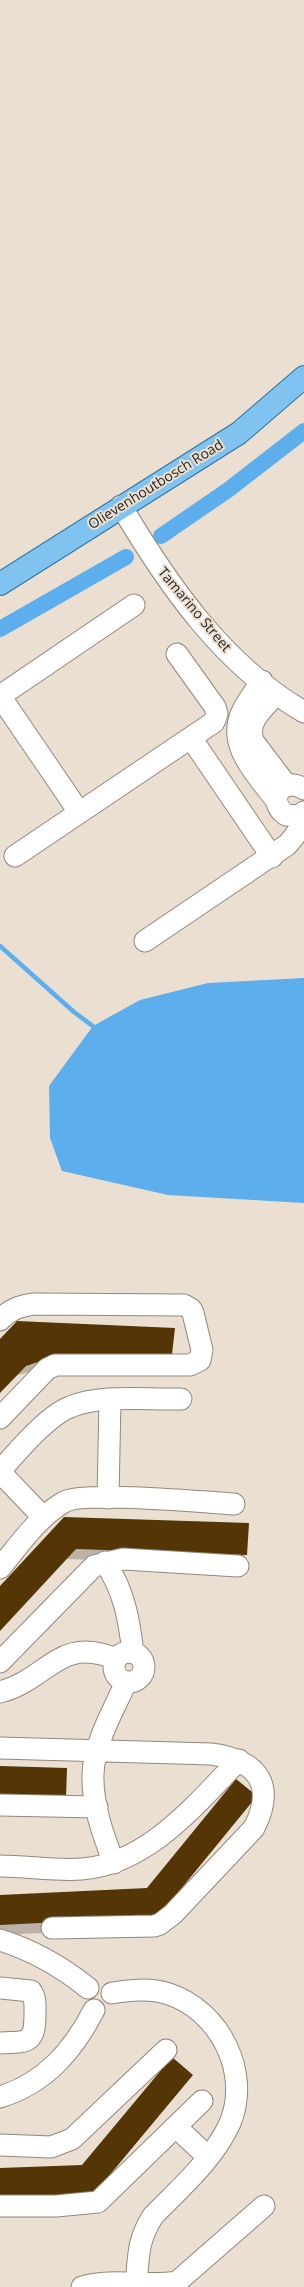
<!DOCTYPE html>
<html>
<head>
<meta charset="utf-8">
<style>
  body { margin:0 }
  canvas { display:block; background:#ebdfd1 }
</style>
</head>
<body>
<canvas width="304" height="2287"></canvas>
<script>
const context = document.querySelector('canvas').getContext('2d');
context.lineJoin = 'round';
function paint(path, color) { context.fillStyle = color; context.fill(path, 'evenodd'); }
function trace(path, color, width, dash) { context.strokeStyle = color; context.lineWidth = width; context.lineCap = dash ? 'butt' : 'round'; context.setLineDash(dash || []); context.stroke(path); }
function write(font, color, halo, rows, align = 'center') {
  context.font = font + ' "Open Sans",sans-serif'; context.lineWidth = 4; context.setLineDash([]); context.textBaseline = 'middle'; context.strokeStyle = halo; context.fillStyle = color; for (const [text, x, y, turn = 0] of rows) {
    context.save(); context.translate(x, y); context.rotate((+turn || 0) * Math.PI / 180); context.textAlign = isNaN(turn) ? turn : align; if (halo) context.strokeText(text, 0, 0); context.fillText(text, 0, 0); context.restore();
  }
}
paint(new Path2D(`
  M304 978V1203L168 1195 62 1171 50 1138 49 1086 93 1026 140 1000 208 983Z`), '#5daeec');
paint(new Path2D(`
  M174 1329 15 1376 0 1392V1340Z
  M54 1529 246 1554 236 1565 66 1559 0 1630V1587Z
  M236 1781 147 1928 0 1935V1896L146 1889Z
  M172 2059 92 2194 0 2169 81 2166Z`), '#0003');
trace(new Path2D(`
  M0 946 74 1012 98 1030`), '#5daeec', 4.5);
trace(new Path2D(`
  M161 536 228 490 304 431
  M0 629 126 557`), '#5daeec', 16);
paint(new Path2D(`
  M17 1321 175 1328 171 1363 44 1360 26 1366 0 1393V1339Z
  M64 1517 249 1523 247 1555 76 1549 0 1631V1586Z
  M0 1766 67 1768 66 1798 0 1796Z
  M236 1779 257 1796 158 1917 0 1925V1895L147 1888Z
  M172 2057 193 2075 93 2195 0 2198V2168L82 2165Z`), '#543606');
const minor = new Path2D(`
  M121 506C168 585 223 665 304 712
  M262 681C255 691 248 700 243 710 225 744 257 775 276 800
  M276 694C264 708 246 721 253 741L287 786
  M0 696 134 605
  M0 696 79 812
  M191 738 272 857
  M304 789C283 775 265 800 286 815L298 816 304 812
  M15 856 214 722 217 714 215 707 177 654
  M145 941 287 845C297 834 302 827 304 812
  M0 1320C10 1309 20 1306 34 1304L184 1305 191 1309 193 1313 202 1350 200 1360 190 1365H55L47 1369 0 1418
  M0 1471C17 1452 47 1416 70 1407 101 1394 147 1400 181 1399
  M0 1472 43 1517
  M108 1498 110 1400
  M105 1562C124 1591 129 1618 133 1653
  M0 1568C19 1545 38 1517 64 1502 82 1491 205 1502 234 1504
  M114 1667a15 15 0 1 1 30 0a15 15 0 1 1-30 0Z
  M0 1662 94 1566 123 1559 238 1566
  M0 1692C49 1679 59 1635 116 1659
  M0 1748 211 1754C258 1760 276 1785 254 1828L173 1914 160 1924 154 1926 52 1928
  M0 1805 97 1807
  M114 1863C103 1835 92 1805 93 1774 94 1742 114 1710 126 1682
  M0 1866C27 1866 55 1871 82 1869 148 1864 196 1804 239 1760
  M0 1940C32 1950 62 1967 88 1988
  M0 1988 31 1991C36 1998 35 2005 35 2013 35 2044 28 2042 0 2043
  M112 1993C131 1990 150 1988 169 1994 220 2011 251 2073 230 2123 214 2159 180 2188 153 2216 137 2241 139 2256 136 2284
  M0 2097C45 2083 73 2051 94 2010
  M176 2127 208 2157
  M0 2145 51 2147 72 2139 166 2050
  M0 2206H56L98 2202 202 2101
  M82 2287C113 2278 147 2287 177 2282L264 2206`);
const major = new Path2D(`
  M0 584 239 433 304 377`);
trace(minor, '#92877b', 23);
trace(major, '#2b72a1', 24);
trace(minor, '#fff', 21);
trace(major, '#80c3f0', 22);
write('14px', '#2a2621', '#ebdfd1', [
  ["Olievenhoutbosch Road",156,485,-32],
  ["Tamarino Street",194,610,50]
]);
</script>
</body>
</html>
